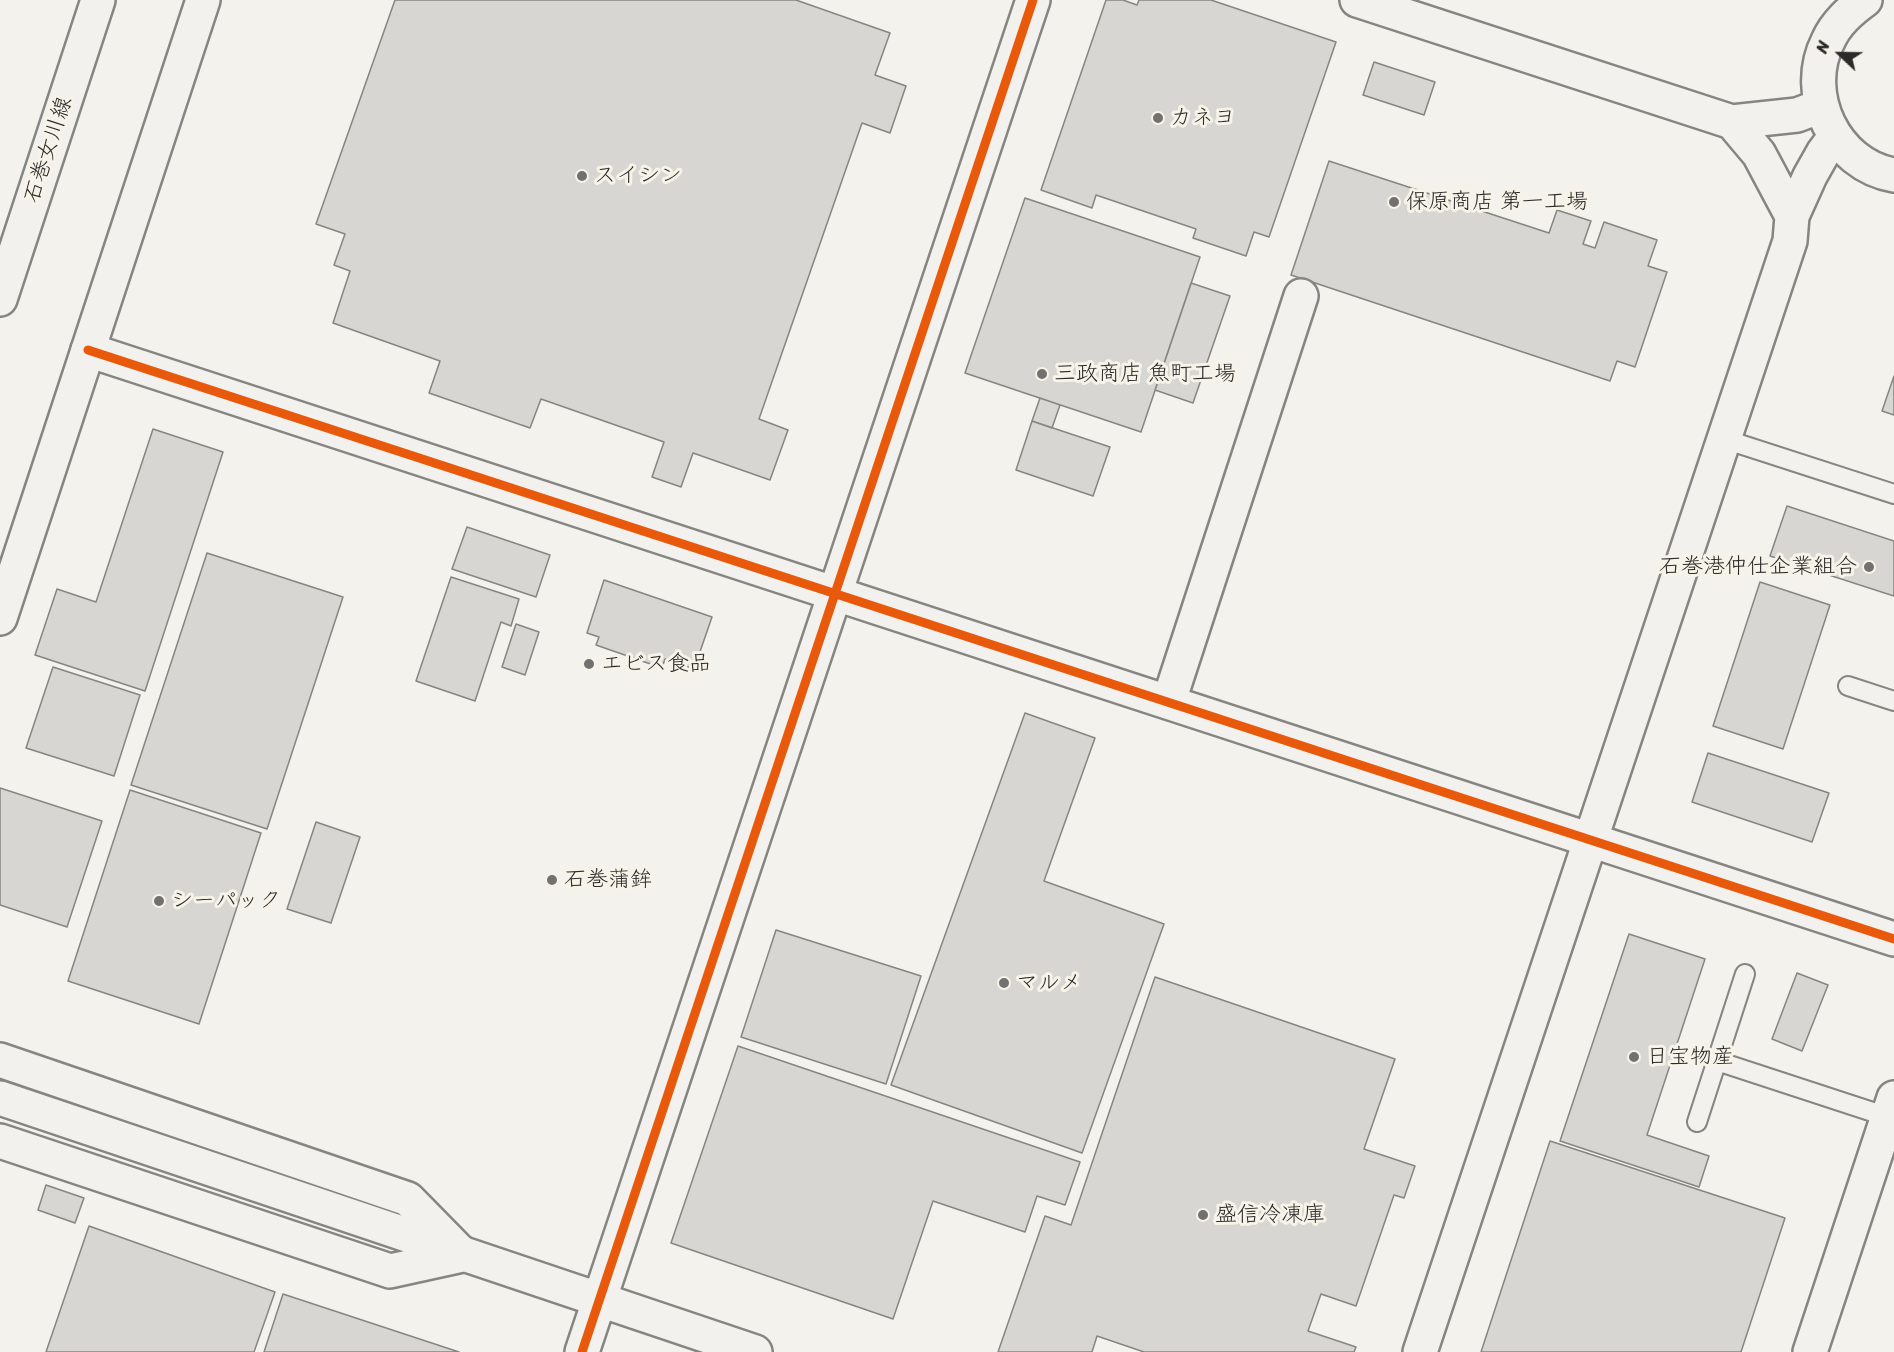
<!DOCTYPE html>
<html>
<head>
<meta charset="utf-8">
<style>
  body { margin:0 }
  #map { position:relative; width:1894px; height:1352px; overflow:hidden; background:#f4f2ec; font-family:Sriracha,sans-serif }
  canvas { display:block }
  .north { position:absolute; left:1810px; top:24px; width:60px; height:60px; -webkit-text-stroke:4px #f7f3e8; paint-order:stroke; rotate:292deg; font-size:16px; font-weight:700; line-height:24px; text-align:center; color:#2b2b2b }
  .north::after { content:''; display:block; margin:auto; width:21px; height:27px; background:#2b2b2b; clip-path:polygon(50% 0,100% 100%,50% 72%,0 100%) }
</style>
</head>
<body>
<div id="map">
<canvas width="1894" height="1352"></canvas>
<div class="north">N</div>
</div>
<script>
const context = document.querySelector('canvas').getContext('2d');
context.lineJoin = 'round';
function paint(path, color) { context.fillStyle = color; context.fill(path, 'evenodd'); }
function trace(path, color, width, dash) { context.strokeStyle = color; context.lineWidth = width; context.lineCap = dash ? 'butt' : 'round'; context.setLineDash(dash || []); context.stroke(path); }
function write(font, color, halo, rows, align = 'center') {
  context.font = font + ' Sriracha,"Klee One",sans-serif'; context.lineWidth = 6; context.setLineDash([]); context.textBaseline = 'middle'; context.strokeStyle = halo; context.fillStyle = color; for (const [text, x, y, turn = 0] of rows) {
    context.save(); context.translate(x, y); context.rotate((+turn || 0) * Math.PI / 180); context.textAlign = isNaN(turn) ? turn : align; if (halo) context.strokeText(text, 0, 0); context.fillText(text, 0, 0); context.restore();
  }
}
const building = new Path2D(`
  M395 0H796L890 33 875 75 906 86 890 133 862 123 759 419 788 430 770 480 693 453 681 487 652 477 664 442 541 399 530 428 429 393 440 361 333 323 350 271 334 265 345 234 316 224Z
  M1106 0H1123L1137 5 1139 0H1211L1336 42 1269 237 1254 232 1246 256 1193 238 1196 229 1096 195 1092 208 1041 190Z
  M1374 62 1435 82 1424 115 1363 95Z
  M1329 161 1549 233 1557 210 1591 221 1583 244 1595 248 1604 222 1657 240 1648 266 1667 272 1635 367 1617 361 1610 381 1291 275Z
  M1025 198 1200 257 1141 432 965 373Z
  M1191 283 1230 296 1193 403 1155 390Z
  M1894 376V415L1882 411Z
  M1040 398 1060 405 1052 428 1032 421Z
  M1032 421 1110 447 1093 496 1016 470Z
  M153 429 223 452 145 691 35 655 57 589 96 602Z
  M1787 506 1894 541V596L1770 556Z
  M467 527 550 555 536 597 452 569Z
  M207 553 343 597 267 829 131 785Z
  M451 577 519 599 511 626 501 622 475 701 416 681Z
  M604 580 712 617 694 669 665 659 662 668 596 645 599 637 587 633Z
  M1760 582 1830 605 1783 749 1713 726Z
  M516 624 539 632 525 675 502 667Z
  M53 667 140 695 114 776 26 748Z
  M1025 713 1095 738 1044 881 1164 924 1082 1153 891 1085Z
  M1708 753 1829 793 1812 842 1692 802Z
  M0 788 102 821 67 927 0 905Z
  M130 790 261 833 199 1024 68 981Z
  M316 822 360 837 331 923 287 909Z
  M776 930 921 976 886 1084 741 1037Z
  M1629 934 1705 959 1647 1135 1709 1156 1699 1187 1560 1141Z
  M1797 973 1828 985 1802 1051 1772 1039Z
  M1155 977 1395 1059 1364 1149 1415 1166 1404 1198 1394 1195 1356 1306 1321 1294 1308 1331 1356 1347 1354 1352H1144L1097 1336 1092 1352H998L1045 1216 1071 1225Z
  M738 1046 1080 1162 1065 1205 1037 1196 1025 1232 933 1201 893 1319 671 1243Z
  M1550 1141 1785 1218 1741 1352H1481Z
  M46 1185 84 1198 75 1223 38 1210Z
  M89 1226 275 1292 254 1352H46Z
  M283 1294 459 1352H264Z`);
paint(building, '#d7d6d2');
trace(building, '#858582', 1.5);
const lane = new Path2D(`
  M1724 439 1894 494
  M1848 686 1894 701
  M1717 1061 1888 1117
  M1697 1122 1745 974`);
const street = new Path2D(`
  M0 618 203 0
  M1169 701 1301 296
  M0 1060 408 1199 463 1255
  M0 1141 390 1271 463 1255`);
const secondary = new Path2D(`
  M1357 0 1732 122 1797 115 1821 106
  M1865 0C1850 11 1836 23 1828 41 1801 94 1835 165 1894 175
  M1732 122 1759 154 1792 216
  M0 299 98 0
  M88 350 1894 939
  M0 1098 755 1352
  M582 1352 1033 0
  M1420 1352 1790 241 1792 216 1810 176 1823 153 1835 137
  M1810 1352 1894 1098`);
trace(lane, '#858582', 22);
trace(street, '#858582', 38);
trace(secondary, '#858582', 38);
trace(lane, '#f2f1ed', 18);
trace(street, '#f2f1ed', 33);
trace(secondary, '#f2f1ed', 33);
trace(new Path2D(`
  M88 350 1894 939
  M582 1352 1033 0`), '#e8590c', 9);
for (const [x, y, r, color] of [
  [1158,118,6,"#71716f"],
  [582,176,6,"#71716f"],
  [1394,202,6,"#71716f"],
  [1042,374,6,"#71716f"],
  [1869,567,6,"#71716f"],
  [589,664,6,"#71716f"],
  [552,880,6,"#71716f"],
  [159,901,6,"#71716f"],
  [1004,983,6,"#71716f"],
  [1634,1057,6,"#71716f"],
  [1203,1215,6,"#71716f"]
]) { const dot = new Path2D(); dot.arc(x, y, r, 0, 2 * Math.PI); context.fillStyle = color; context.fill(dot); trace(dot, '#f7f3e8', 2); }
write('22px', '#2b2b2b', '#f7f3e8', [
  ["カネヨ",1170,118],
  ["スイシン",594,176],
  ["保原商店 第一工場",1406,202],
  ["三政商店 魚町工場",1054,374],
  ["石巻港仲仕企業組合",1857,567,"right"],
  ["エビス食品",601,664],
  ["石巻蒲鉾",564,880],
  ["シーパック",171,901],
  ["マルメ",1016,983],
  ["日宝物産",1646,1057],
  ["盛信冷凍庫",1215,1215]
], 'left');
write('22px', '#2b2b2b', '#f7f3e8', [
  ["石巻女川線",49,150,-72]
]);
</script>
</body>
</html>
